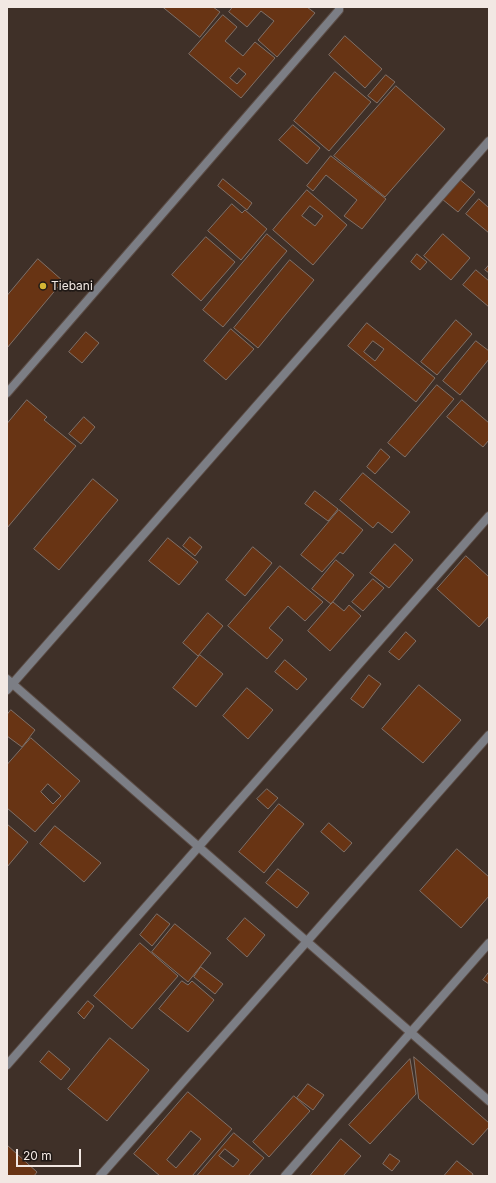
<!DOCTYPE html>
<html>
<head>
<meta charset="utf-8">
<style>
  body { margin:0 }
  #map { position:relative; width:496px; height:1183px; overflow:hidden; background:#3f3028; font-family:Inter,sans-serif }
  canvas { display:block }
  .frame { position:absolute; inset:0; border:8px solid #f2e8e3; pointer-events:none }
  .scale { position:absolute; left:16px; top:1149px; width:65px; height:18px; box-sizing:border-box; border:2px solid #f2e8e3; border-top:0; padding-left:5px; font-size:12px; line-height:14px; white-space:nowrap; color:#f2e8e3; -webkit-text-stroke:3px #201916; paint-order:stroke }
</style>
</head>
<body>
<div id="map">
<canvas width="496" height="1183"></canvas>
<div class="frame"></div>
<div class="scale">20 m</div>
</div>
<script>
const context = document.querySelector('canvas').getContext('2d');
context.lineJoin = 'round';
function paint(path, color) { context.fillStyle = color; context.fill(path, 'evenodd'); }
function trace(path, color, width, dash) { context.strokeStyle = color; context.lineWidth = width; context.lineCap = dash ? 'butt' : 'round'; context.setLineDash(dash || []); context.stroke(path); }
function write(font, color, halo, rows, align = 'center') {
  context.font = font + ' Inter,sans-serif'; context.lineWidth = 3.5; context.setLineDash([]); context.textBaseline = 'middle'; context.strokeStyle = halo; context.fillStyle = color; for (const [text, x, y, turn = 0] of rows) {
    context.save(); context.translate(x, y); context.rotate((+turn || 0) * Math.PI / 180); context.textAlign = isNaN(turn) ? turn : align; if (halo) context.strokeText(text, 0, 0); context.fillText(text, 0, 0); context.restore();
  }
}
const building = new Path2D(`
  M163 7H213L220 12 200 37Z
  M233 7H307L315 13 277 57 258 40 274 21 261 11 247 27 229 12Z
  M223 15 237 27 225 41 243 56 255 42 275 58 241 98 189 54ZM239 68 246 74 237 84 230 78Z
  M345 36 382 69 365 88 329 55Z
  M335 72 371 102 329 151 294 121Z
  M386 75 395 82 377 103 368 96Z
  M396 86 445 129 385 197 334 156Z
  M293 125 320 148 307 164 279 140Z
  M331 156 386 199 362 229 344 216 357 200 326 175 313 191 307 186Z
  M458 178 475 192 458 212 442 199Z
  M223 179 252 203 247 210 218 186Z
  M307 190 347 225 313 265 273 230ZM310 206 323 216 315 226 302 216Z
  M479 199 489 208V233L466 214Z
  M232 204 242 213 245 210 267 229 241 260 208 231Z
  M267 234 287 251 223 327 203 310Z
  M443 234 470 258 451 280 424 256Z
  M206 237 235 262 201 301 172 275Z
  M417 254 427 262 420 270 411 262Z
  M38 259 63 281 7 348V296Z
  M290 260 314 280 258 348 234 328Z
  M489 265V273L485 270Z
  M476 270 489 281V307L463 285Z
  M456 320 472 334 437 375 421 362Z
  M367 323 435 378 416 402 348 346ZM373 341 384 349 375 361 364 352Z
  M231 329 254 349 226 380 204 361Z
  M86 332 99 343 82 363 69 352Z
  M476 341 489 351V359L460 395 443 381Z
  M437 385 454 399 405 457 388 443Z
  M27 400 47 417 44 420 76 446 7 528V424Z
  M462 400 489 423V440L483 447 447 417Z
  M84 417 95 427 81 444 69 434Z
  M381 449 390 457 375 474 367 467Z
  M363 473 410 512 392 533 378 522 373 528 340 500Z
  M93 479 118 500 59 570 34 549Z
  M315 491 338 509 328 521 305 504Z
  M339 510 363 530 343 554 340 552 322 572 301 555Z
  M190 537 202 547 195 556 183 546Z
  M168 538 198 562 179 585 149 561Z
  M395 544 413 560 389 588 370 573Z
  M253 547 272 563 245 596 226 580Z
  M466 556 489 577V616L479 627 437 589Z
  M336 560 354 575 331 604 312 589Z
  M280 566 323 602 305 621 288 606 269 628 283 640 267 659 228 626Z
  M373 579 384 588 363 611 352 602Z
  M333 602 344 611 349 605 361 616 330 651 308 631Z
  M208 613 223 626 198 656 183 643Z
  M406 632 416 641 399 660 389 652Z
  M200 655 223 674 196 707 173 688Z
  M285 660 307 679 297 690 275 672Z
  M369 675 381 684 363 708 351 699Z
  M419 685 461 720 423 763 382 729Z
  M247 688 273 710 248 739 223 716Z
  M11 710 35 730 22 747 7 736V715Z
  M31 738 80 781 35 832 7 808V765ZM48 784 61 796 53 804 41 792Z
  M267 789 278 798 268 809 257 799Z
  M279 804 304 824 264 873 239 852Z
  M329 823 352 843 344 852 321 832Z
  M7 824 28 842 7 867Z
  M55 826 101 863 84 882 40 844Z
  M457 849 489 877V896L461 928 420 891Z
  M278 869 309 893 297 908 266 883Z
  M157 914 170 924 152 946 140 935Z
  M245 918 265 935 247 957 227 939Z
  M175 924 211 953 188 982 152 952Z
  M140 943 178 976 132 1029 94 996Z
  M201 967 223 984 215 994 194 977Z
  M489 972V984L483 980Z
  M182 981 188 985 192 981 214 1000 188 1032 159 1009Z
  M88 1001 94 1006 84 1019 78 1013Z
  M110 1038 149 1070 107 1121 68 1089Z
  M49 1051 70 1069 61 1080 40 1062Z
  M414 1057 489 1123V1127L473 1145 419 1099Z
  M410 1059 416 1094 370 1144 349 1125Z
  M308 1084 324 1095 313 1110 297 1098Z
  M188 1092 232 1129 192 1176H160L134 1154ZM191 1131 201 1139 176 1168 167 1160Z
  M294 1096 310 1111 269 1157 253 1142Z
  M234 1133 264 1158 248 1176H197ZM225 1149 239 1160 233 1167 219 1156Z
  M341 1139 361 1156 343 1176H310Z
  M7 1143 8 1144 7 1145 37 1172 34 1176H7Z
  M390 1154 400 1161 392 1171 383 1164Z
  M457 1161 473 1174 472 1176H444Z`);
paint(building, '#683414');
trace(building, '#817067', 1);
const street = new Path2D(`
  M7 393 339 10V7
  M7 679 489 1101
  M7 690 489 141
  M7 1065 489 516
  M100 1176 489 735
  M285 1176 489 943`);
trace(street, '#5c4d46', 10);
trace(street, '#7c7e85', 8);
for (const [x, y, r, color] of [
  [43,286,4,"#d5b534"]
]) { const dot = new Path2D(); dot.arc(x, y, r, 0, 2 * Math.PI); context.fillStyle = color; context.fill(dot); trace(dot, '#201916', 1.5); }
write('12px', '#f2e8e3', '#201916', [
  ["Tiebani",51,286]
], 'left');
</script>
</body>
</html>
